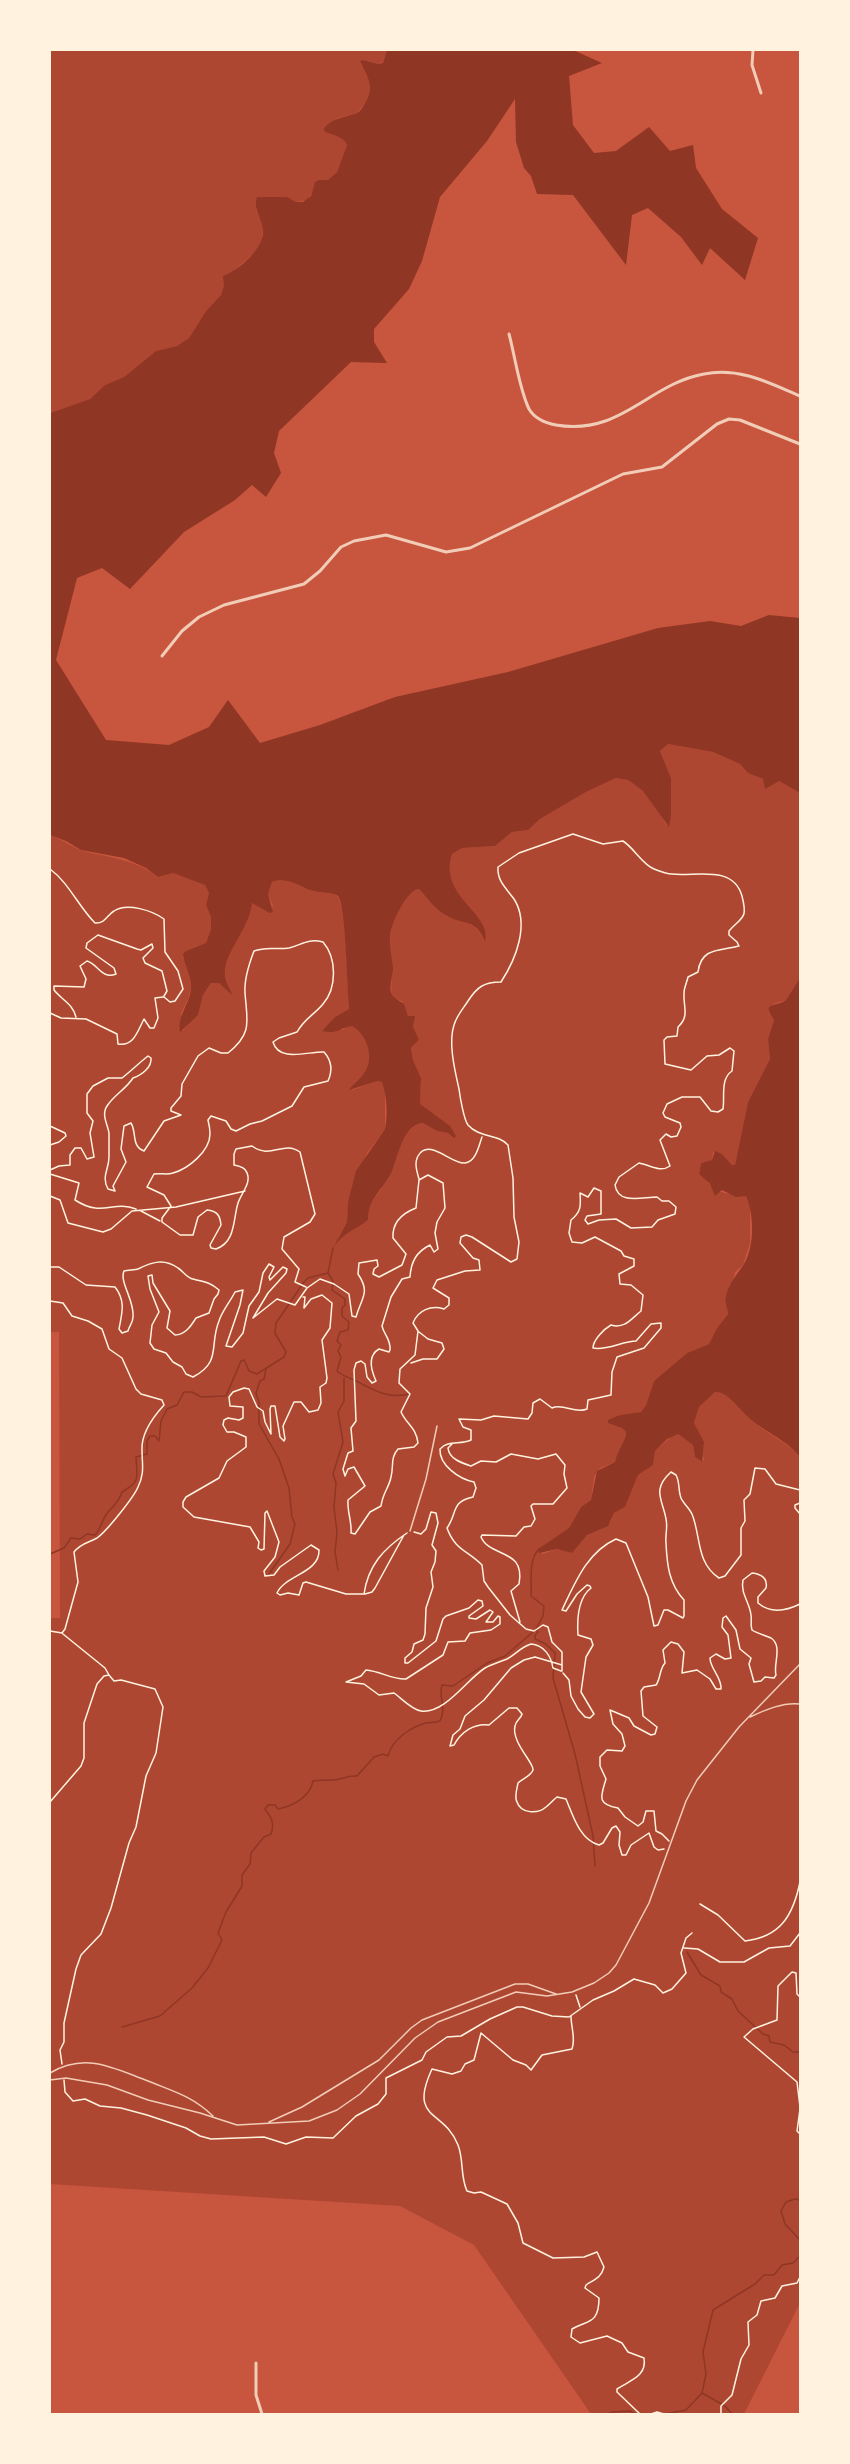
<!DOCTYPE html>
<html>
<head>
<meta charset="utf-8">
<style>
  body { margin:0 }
  #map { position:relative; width:850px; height:2464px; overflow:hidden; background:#c8553d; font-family:"Asap Condensed",sans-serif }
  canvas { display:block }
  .frame { position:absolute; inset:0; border:51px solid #fff3e0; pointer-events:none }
</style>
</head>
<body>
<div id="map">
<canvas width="850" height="2464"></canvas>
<div class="frame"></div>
</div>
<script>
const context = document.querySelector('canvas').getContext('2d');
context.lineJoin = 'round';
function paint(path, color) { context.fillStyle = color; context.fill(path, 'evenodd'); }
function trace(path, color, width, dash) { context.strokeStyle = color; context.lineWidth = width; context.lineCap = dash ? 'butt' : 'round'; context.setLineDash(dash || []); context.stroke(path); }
paint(new Path2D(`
  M50 50H387L383 62 378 64 363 60 360 61 371 85 369 98 357 113 337 118 325 132C333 135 344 137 347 145L337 172 328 180 315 187 308 200 296 202C279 192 270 198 256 209L263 228 262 243 254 253 231 273 221 295 206 311 189 338 177 346 156 351 124 377 105 385 90 399 50 413Z
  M668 744 713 752 740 764 748 773 763 779 765 783 779 781 800 793V978L786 1000 773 1004 769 1013 774 1020 768 1039 770 1059 748 1102 735 1165H732L722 1154 713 1152 712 1160 701 1163 699 1174C704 1178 712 1188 718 1191 723 1193 739 1196 746 1196L750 1205V1243L743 1265 735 1272 728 1314 717 1328 709 1344 687 1353 654 1381 646 1405 641 1412 620 1415 609 1423 622 1428 626 1432C625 1442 617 1450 615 1462L600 1468 594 1477 591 1500 581 1507 569 1528 538 1549 543 1554 557 1549 572 1553C577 1547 582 1539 589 1534 602 1525 607 1532 614 1513L625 1507 638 1475 653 1465 655 1451 673 1435 678 1434 693 1445 695 1457 701 1462 704 1460 702 1452 704 1445 694 1423 699 1407 715 1392C727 1391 739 1409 748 1417 764 1433 785 1440 800 1457V2303L744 2414H591L474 2245 400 2206 50 2184V1618H60L59 1332H50V835C61 839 74 848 83 851 111 858 134 859 158 877L173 873 205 885 209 893 206 905 211 917V929L206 943 186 951 183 957 188 966 191 987 188 999 181 1013 183 1031 189 1021 198 1015 203 995 211 983H219L233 996C230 989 225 981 225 973 224 950 251 928 252 903L269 913 273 906 268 894 272 882C283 877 297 884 307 889 315 893 333 892 337 896 347 906 347 986 349 1006V1009L335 1017 330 1025 343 1030 347 1026H352C368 1035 376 1060 363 1076 357 1082 354 1082 352 1090L378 1081 382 1082 385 1092V1129L367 1153 348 1202 347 1222 338 1238 368 1220C369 1199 376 1198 386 1182 394 1169 396 1154 402 1141 406 1133 414 1124 423 1123L437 1131 448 1133 420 1104 421 1078 413 1060 411 1048 419 1040 413 1028 414 1016H408L402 1001 394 999C388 987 394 979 392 967 391 956 388 945 390 934 391 922 407 891 419 889 428 898 435 909 446 916 462 925 475 918 484 941 489 906 438 899 452 854L462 848 495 846 512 832 528 830 540 819 586 792 616 778 628 780 643 791 652 801 667 826 671 778 660 751Z`), '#ae4732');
paint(new Path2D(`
  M387 50H573L602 63 569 76 573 125 594 153 616 151 649 127 670 151 693 145 696 168 722 209 758 238 745 280 710 248 702 265 681 237 648 208 632 215 626 265 573 195 537 194 531 176 524 168 516 142 515 99 487 141 440 197 422 261 409 289 374 329V342L387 363 351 362 279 431 274 453 281 473 266 497 252 485 235 500 184 532 130 589 102 568 77 578 56 660 106 740 169 745 209 727 228 700 260 743 320 725 395 697 508 672 658 628 710 621 741 626 769 615 800 618V793L779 781 765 789 763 779 748 773 740 764 713 752 668 744 660 751 671 778V815L669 827 643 791 628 780 616 778 586 792 540 819 528 830 512 832 495 846 462 848 452 854C438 898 493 912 485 942 475 917 464 926 447 916 435 910 428 898 419 889 407 890 391 923 390 935 389 947 392 957 393 968 393 976 389 985 391 992 393 999 399 1000 404 1004L408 1016H415L413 1027 419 1040 411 1048 413 1060 421 1078 420 1104 450 1126 456 1136 454 1138 448 1133 437 1131 423 1123C402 1125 398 1158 391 1173 381 1193 369 1196 368 1220 355 1230 341 1234 333 1248L347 1222 348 1202 356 1171 385 1129C388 1114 387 1097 382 1082L378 1081 349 1090C353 1084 358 1081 362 1076 376 1061 368 1035 352 1026 341 1027 337 1035 322 1031L335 1017 349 1009V1006C347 986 346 906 338 896 333 892 315 893 307 889 297 884 283 877 272 882L268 894 273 912 269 913 252 903C251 927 223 953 225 974 225 981 230 989 233 996L219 983H211L203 995 198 1015 180 1032C177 1014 191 1004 191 986 191 975 184 964 183 954L186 951 206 943 211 929V917L206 905 209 893 205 885 173 873 158 877 146 868 124 858 81 850 66 841 50 835V413L90 399 105 385 124 377 156 351 177 346 189 338 206 311 221 295 224 286 223 276C238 271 266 247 263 229 261 218 253 208 257 197H287L296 202H303L311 196 315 182 319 180H328L337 172 347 145C344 137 333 135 325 132L324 128C333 118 342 118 354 114 359 113 361 110 364 105 376 87 368 79 360 61L363 60 378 64 383 63Z
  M800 978V1457C786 1439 764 1432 748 1417 739 1409 727 1391 715 1392L699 1407 694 1423 704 1442 702 1462 695 1457 693 1445 678 1434 667 1439 655 1451 653 1465 638 1475 625 1507 614 1513 608 1526 587 1535 572 1553 557 1549 539 1553 538 1549 569 1528 581 1507 591 1500 597 1471 615 1462C617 1450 626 1441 626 1432L622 1428 608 1423V1420L620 1415 641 1412 646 1405 654 1381 687 1353 709 1344 717 1328 728 1314C728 1307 724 1303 726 1296 729 1283 737 1275 744 1264 755 1246 754 1214 746 1196L736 1197 722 1190 715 1196 710 1184 699 1174 701 1163 712 1160 715 1151 722 1154 732 1165H735L748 1102 770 1059 768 1039 774 1020C761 1001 775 1008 786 1000Z`), '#8f3625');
trace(new Path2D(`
  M328 1273 333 1281 332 1290 345 1299V1305L342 1308V1316L349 1322 348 1330 340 1332 337 1341 341 1345 338 1351 341 1357 337 1371C344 1377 351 1378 358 1382 375 1391 389 1399 409 1394
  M266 1369 264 1379 260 1381 256 1393 259 1402V1424L279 1459 289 1488 292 1517 295 1524 290 1544 269 1574
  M539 1549C528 1560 532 1581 531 1596L544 1606 543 1616 536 1629 538 1632 535 1635V1639L546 1644 555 1653 553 1678 575 1754 593 1836 595 1866
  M50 1554 64 1548 71 1538 80 1539 87 1534 95 1535C101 1529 102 1519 108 1512 114 1505 119 1502 122 1492 141 1481 137 1478 136 1457L147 1454V1441L150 1436H155L159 1441 161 1421 167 1409 177 1405 184 1392H192L201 1397 226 1396 241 1361 244 1360 249 1371 257 1374 284 1357 286 1352 275 1333 276 1323 304 1282 308 1278 328 1273 333 1248
  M338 1570 335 1552 337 1533 334 1507 336 1483 333 1474 343 1442 338 1412 344 1401V1378
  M687 1952 701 1975 720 1986 721 1992 732 1999 738 2011 763 2034 769 2036 770 2042 784 2045 793 2052H800
  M122 2027 160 2016 192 1988 208 1968 222 1940 218 1933 226 1912 242 1886V1875L250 1864 251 1853 264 1837 271 1834C275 1823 271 1817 265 1809L268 1805H275L278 1809C293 1806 310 1797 313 1781 321 1780 326 1780 333 1780 342 1780 346 1775 357 1776L374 1757 383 1754 388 1756C392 1740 410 1727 426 1723 431 1722 435 1723 440 1721 447 1707 438 1697 442 1685L453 1686 487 1663 505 1656 533 1632
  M800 2200 795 2199 786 2202 781 2211 785 2224 800 2240
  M702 2393 725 2406 732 2414
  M608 2414 612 2412 630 2411 635 2414
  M665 2414 686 2410 702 2393 706 2374 703 2352 713 2310 755 2284 764 2275H774L782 2265 793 2263 800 2256`), '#8f3625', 1.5);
trace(new Path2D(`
  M50 869C69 883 78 906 95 923 105 924 107 915 114 911 127 902 153 911 164 919L165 952 178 971 183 989 175 1001 170 1002 164 997
  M50 1013 61 1018 86 1019 117 1034 118 1044C134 1047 138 1030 144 1019L150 1028H154L158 1018 155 998 163 997
  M76 1017C73 1004 62 1000 54 990V986L84 987 86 979 80 966 87 961C98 964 102 980 116 974L114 968 86 948 87 943 98 935 137 949 141 950 152 944 153 948 143 958 145 963 162 971 167 991 164 996
  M50 1126 65 1133 66 1136 59 1142 50 1145
  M50 1170 59 1166 70 1165V1155L75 1148H81L87 1159 94 1157 90 1133 93 1121 87 1113V1094L93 1086 108 1078H122C131 1071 139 1063 148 1056L151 1058C152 1067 142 1075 133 1078 126 1089 114 1095 107 1106 101 1115 108 1125 109 1133 109 1138 109 1152 109 1157 109 1170 101 1176 108 1189L115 1191 113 1186 126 1162 121 1149 124 1126 131 1123C137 1133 131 1146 144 1151L164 1121 181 1115 171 1111V1108L181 1096 182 1084 198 1056 209 1048 221 1053H228C253 1033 247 1021 245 993 244 979 249 964 254 951 267 946 276 950 289 948 302 945 307 938 323 942 337 958 337 988 323 1004 314 1015 305 1018 297 1032L279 1038 273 1042C279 1063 309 1051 324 1052 332 1061 333 1070 328 1081L304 1087 292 1106 262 1121 250 1124 236 1131 231 1129 226 1121 211 1116 208 1120C209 1124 210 1129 210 1134 210 1151 188 1169 173 1173 167 1175 161 1173 154 1174L147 1187 164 1195 171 1206 162 1218V1222L180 1235H193L198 1217 207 1210C217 1211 220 1215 221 1225L210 1245 211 1248 216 1249C236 1242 233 1219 238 1203 241 1193 253 1182 246 1171 244 1167 238 1166 234 1165V1154L236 1149 252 1146C271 1160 283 1140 300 1152L315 1214 310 1222 284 1237 282 1249 299 1269 295 1282 306 1287
  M50 1174 79 1183 75 1200C103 1218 112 1200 136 1209
  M419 1179C417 1172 414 1163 418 1156 429 1137 452 1165 465 1163 476 1162 479 1145 482 1137
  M50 1196 60 1200 68 1223 103 1232 111 1229 132 1211 176 1207 245 1191
  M141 1211 160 1221
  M50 1267H59L86 1285 115 1287C126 1301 122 1313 119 1329L122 1333 128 1331C129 1326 133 1323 133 1317 135 1301 119 1282 124 1271 128 1270 135 1270 138 1269 152 1262 164 1258 178 1268 183 1271 187 1278 193 1279 204 1282 210 1282 219 1290L218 1294 214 1299 209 1313 196 1318C191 1326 185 1335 175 1335L167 1328 170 1311 153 1283 152 1275 148 1276 150 1289 159 1312 152 1325 150 1343 154 1349 166 1353 173 1362 182 1367 186 1374 193 1377C222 1362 209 1345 219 1321 222 1311 230 1302 235 1292L243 1290 240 1305 226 1346 232 1347 243 1333 249 1306 259 1292 263 1273 269 1264 274 1267 269 1277 270 1280 283 1267 287 1269 286 1273 268 1293 253 1318 277 1299 295 1305 307 1288 320 1279 334 1284 349 1294 352 1316 356 1317C361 1298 371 1293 358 1274L359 1263 377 1260 378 1266 374 1269 373 1274 379 1277 402 1265 406 1254 393 1238C392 1222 403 1213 416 1208L419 1180 428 1175 443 1183 445 1208 437 1222 435 1233 438 1249 434 1252 430 1245C416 1252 411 1262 410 1277L402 1279 391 1297 382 1326C384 1335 391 1339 390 1350L389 1352 379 1349C367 1356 371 1370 376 1381L372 1383 367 1377 365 1364 361 1361 356 1363 354 1370 356 1421 351 1428 353 1451 348 1453 343 1469 345 1476 348 1469 354 1467 365 1486 348 1500C347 1512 352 1521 351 1533L355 1534 370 1512 381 1506C383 1492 389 1488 391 1477 394 1466 390 1458 398 1449L414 1447 418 1443C416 1427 407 1425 401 1412L410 1394 399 1383 400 1369 415 1355 418 1331 413 1323C418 1310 431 1305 444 1309L449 1305V1298L433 1288 437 1280 465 1271 480 1270 479 1260 473 1258 460 1243 461 1237 466 1235 472 1237 511 1262 517 1259 519 1242 514 1217 513 1178 508 1145C499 1134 479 1138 468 1125 464 1120 460 1097 459 1089 455 1071 448 1043 454 1025 457 1015 463 1009 468 1001 477 987 484 982 501 982 516 959 530 924 514 899 506 888 497 881 498 867L519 853 573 834 603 844 623 841C634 848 642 864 654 869 659 871 667 874 672 874 694 877 733 864 742 896 748 920 742 916 729 931V935L737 942 739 946C720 951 701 947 698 972L688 977C687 982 684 988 684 993 683 1007 690 1016 678 1027L677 1036 667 1037 664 1040 665 1064 691 1070 707 1056 719 1055 730 1048 734 1051 732 1071C720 1079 725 1097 723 1109L718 1112 711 1111 700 1097H682L667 1104 663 1113 665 1117 680 1123 681 1127 677 1136 671 1137 666 1134 660 1140 670 1166C660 1173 650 1165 639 1163L619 1177 615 1185C618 1205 642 1197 657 1197L662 1201H669L676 1207 675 1214 658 1220 652 1227 631 1228 616 1219 599 1220 588 1224 585 1220 587 1216 601 1214V1191L594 1188 588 1197 580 1193C581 1206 581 1212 571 1220L569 1233 572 1242 582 1243 595 1237 621 1251 624 1256 634 1259V1266L619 1274 620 1284 631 1285 643 1295 641 1311C631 1319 625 1329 611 1325 604 1329 593 1340 593 1348 606 1351 623 1341 636 1341L651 1324 661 1323V1328L644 1348 617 1357 612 1372 611 1395 588 1400 587 1409C575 1414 563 1403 552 1408L540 1399 533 1403 532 1413 528 1419 494 1416 481 1420 459 1419 463 1427 471 1430V1440C460 1445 448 1440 440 1449 439 1465 459 1479 474 1482L476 1488 473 1497C450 1502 458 1513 447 1528 455 1550 467 1550 482 1565L484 1581 488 1587 510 1615 526 1629 534 1631 543 1625 548 1627 552 1642 562 1652V1671
  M303 1297H305L304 1308 311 1299 322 1295 332 1303 330 1328 322 1340 327 1378 326 1383 320 1387 321 1403 318 1410 309 1412 301 1402H294L283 1426 285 1439 284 1441 280 1437 275 1406H271L270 1409 271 1434 265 1422 263 1411 257 1407 249 1389 244 1388 233 1392 229 1397 230 1406 243 1407V1418L239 1420 228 1418 224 1420 223 1425 227 1432H234L246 1437V1447L227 1461 219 1478 186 1497 183 1502V1507L194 1517 250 1527 259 1542 258 1548 261 1550 264 1549 265 1513 267 1511 279 1542 275 1557 264 1571 265 1576 274 1575 280 1567 311 1545 319 1550C320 1573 285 1575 277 1593L280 1595 288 1593 299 1595 303 1583 306 1582 346 1594H364C368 1566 383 1549 407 1533
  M50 1301 63 1303 72 1316 88 1321 102 1329 109 1349 122 1358 136 1389 141 1394 162 1400 164 1405C154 1416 141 1433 142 1450 142 1464 145 1473 138 1487 134 1497 106 1532 97 1538 88 1543 81 1543 74 1552L78 1582 65 1629 62 1633 50 1631
  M411 1363 423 1359H437L444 1349 442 1343 428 1339 419 1332
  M452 1444 448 1448C449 1459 462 1463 471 1466L481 1461 496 1462 511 1454 538 1459 556 1454 565 1465 564 1474 567 1488 553 1504H533L531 1506 535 1519 531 1526 524 1527 516 1536 482 1535 481 1537C490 1558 526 1548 519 1584L511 1591 520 1622
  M800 1503 795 1505V1508L800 1514
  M414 1532 421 1534 426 1529 431 1512 436 1513 438 1523 432 1545 436 1551 435 1562 431 1572 433 1587 426 1608 425 1634 423 1640 414 1644 412 1652 405 1658V1663H408L436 1641 443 1619 446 1616 469 1608 478 1600 482 1601 483 1606 469 1616V1618L476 1619 490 1610 493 1612 486 1622H493L498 1616 500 1617V1624L491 1630 470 1633 465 1641 448 1642 443 1655 406 1679C393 1680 380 1671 366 1670L361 1676 346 1682 364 1684 379 1695 394 1693C401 1698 412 1710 421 1711 445 1714 466 1680 485 1668 492 1664 500 1662 507 1659 516 1654 521 1647 531 1644 544 1645 551 1656 553 1668L561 1671
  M365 1594 372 1592 375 1588 404 1535
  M63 1634 105 1668 109 1675
  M562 1665 535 1657 524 1660 511 1668 484 1700 465 1716 460 1729 453 1735 450 1746 454 1745C461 1732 474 1723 489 1725L509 1708H517L522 1714C521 1719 516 1720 515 1726 511 1742 535 1764 533 1770 531 1776 522 1779 518 1783 517 1789 514 1797 517 1802 521 1814 538 1814 546 1807 550 1804 553 1800 557 1797L566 1799C573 1816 580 1840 599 1845L603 1843 612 1828 616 1826 620 1832 619 1845 622 1855H626L631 1845 649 1833 654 1847 658 1850 664 1849
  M563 1673 569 1680 571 1696 578 1709 585 1717 590 1718 594 1714 581 1692 586 1657 593 1645 591 1639 578 1635C577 1620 578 1598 591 1588L590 1586 587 1585 577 1594 566 1611 562 1610C575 1583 587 1552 616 1539L626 1543 648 1597 654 1626 658 1625 664 1610H668L683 1618 684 1616V1600C669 1584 667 1565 666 1543 665 1536 668 1527 666 1519 663 1500 651 1490 671 1472L676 1475C680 1482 678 1490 681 1498 683 1503 689 1508 692 1514 701 1536 696 1563 719 1578L725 1576 741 1555V1528L745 1521 744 1500 750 1494 755 1468 765 1469 776 1484 800 1490
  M50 1802 81 1766 84 1758V1723L97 1684 104 1676 109 1675 114 1681 121 1680 155 1689 163 1707 156 1753 146 1776 136 1827 129 1843 111 1908 101 1934 81 1955 76 1969 64 2023V2042L60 2050 62 2064
  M669 1841 662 1834 656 1831 654 1811H646L643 1822 638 1826 625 1817 618 1808C596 1804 601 1796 606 1779L600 1766V1757L607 1750 622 1751 625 1746 622 1734 613 1724 610 1710 629 1718 634 1726 651 1735 655 1734 657 1727 643 1716 641 1691 644 1687 656 1685C661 1678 659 1670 665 1663L663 1650 671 1642 678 1644 684 1652 682 1673 697 1670 710 1679 716 1689H721C722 1677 710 1669 710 1658L716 1654 725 1659 731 1658 728 1635 722 1627 723 1618 726 1616 736 1630 740 1649 751 1658 749 1664 754 1682 761 1681 765 1677 774 1678 776 1675C773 1664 783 1646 771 1638 765 1635 758 1634 752 1630 750 1624 752 1621 751 1615 750 1603 740 1593 743 1580L752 1573C761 1574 768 1578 766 1588L758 1597V1603C771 1614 786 1611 800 1604
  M700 1904 718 1915 745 1941C780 1937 793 1916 800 1882
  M684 1948 698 1949 720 1962H744L769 1948 790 1946 800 1933
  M576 1995 580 2007
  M800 1997 797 1994 796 1973 792 1972 778 1986 777 2020 753 2029 744 2037 797 2082 800 2107
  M571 2016C571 2028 576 2038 572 2049L542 2055 531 2070 526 2065 513 2060 481 2033 474 2060 465 2064 461 2071 452 2074 432 2069C408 2121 444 2109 458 2145 464 2160 460 2176 467 2191L474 2193 481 2192 507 2204 518 2223 523 2243 553 2258 584 2257 597 2252 604 2267C601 2278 595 2279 586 2285L585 2288 599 2298C599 2325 587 2320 572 2329L571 2337 580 2343 607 2336 622 2343 628 2352 644 2358C647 2376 631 2380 617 2389V2392L640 2414
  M64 2080 65 2092 73 2101 85 2099 100 2106 121 2108 147 2115 186 2128 200 2136 211 2139 264 2137 286 2144 306 2137 333 2138 356 2116 378 2104 386 2094V2078L422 2060 426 2052 447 2037 461 2036 490 2019 517 2007H523L552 2016 569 2017 593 2000 614 1991 634 1979 655 1985 663 1993 672 1989 686 1973 681 1953 686 1938 692 1933
  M800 2109 797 2131 800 2134
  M651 2414 657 2412 664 2414
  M704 2414H714
  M721 2414V2406L732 2395 741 2359 749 2345 748 2322 757 2315 761 2301 775 2298 782 2286 797 2283 800 2277`), '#fff3e0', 1.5);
trace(new Path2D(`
  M410 1531 426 1479 437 1426
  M750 1717C765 1710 783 1702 800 1704
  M50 2073C86 2052 113 2068 148 2081 175 2092 192 2096 213 2116
  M50 2080 66 2078 107 2085 148 2100 200 2113 237 2125 309 2121 337 2110 360 2094 415 2038 438 2022 516 1992 547 1996 572 1992 594 1983 609 1973 616 1965 649 1903 686 1801 697 1780 739 1727 800 1664
  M269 2122 302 2107 379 2060 411 2028 422 2020 515 1984H528L556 1994`), '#f1ccb7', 1.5);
trace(new Path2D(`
  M753 50 752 65 761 93
  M509 334C515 356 519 388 529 409 535 419 545 423 556 425 621 436 648 384 704 374 740 367 769 383 800 396
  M162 656 182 631 199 617 224 605 304 584 320 571 341 547 354 541 386 535 446 552 470 548 623 474 662 467 717 424 729 419 740 420 800 444
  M256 2363V2395L262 2414`), '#f1ccb7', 3);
</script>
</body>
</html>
